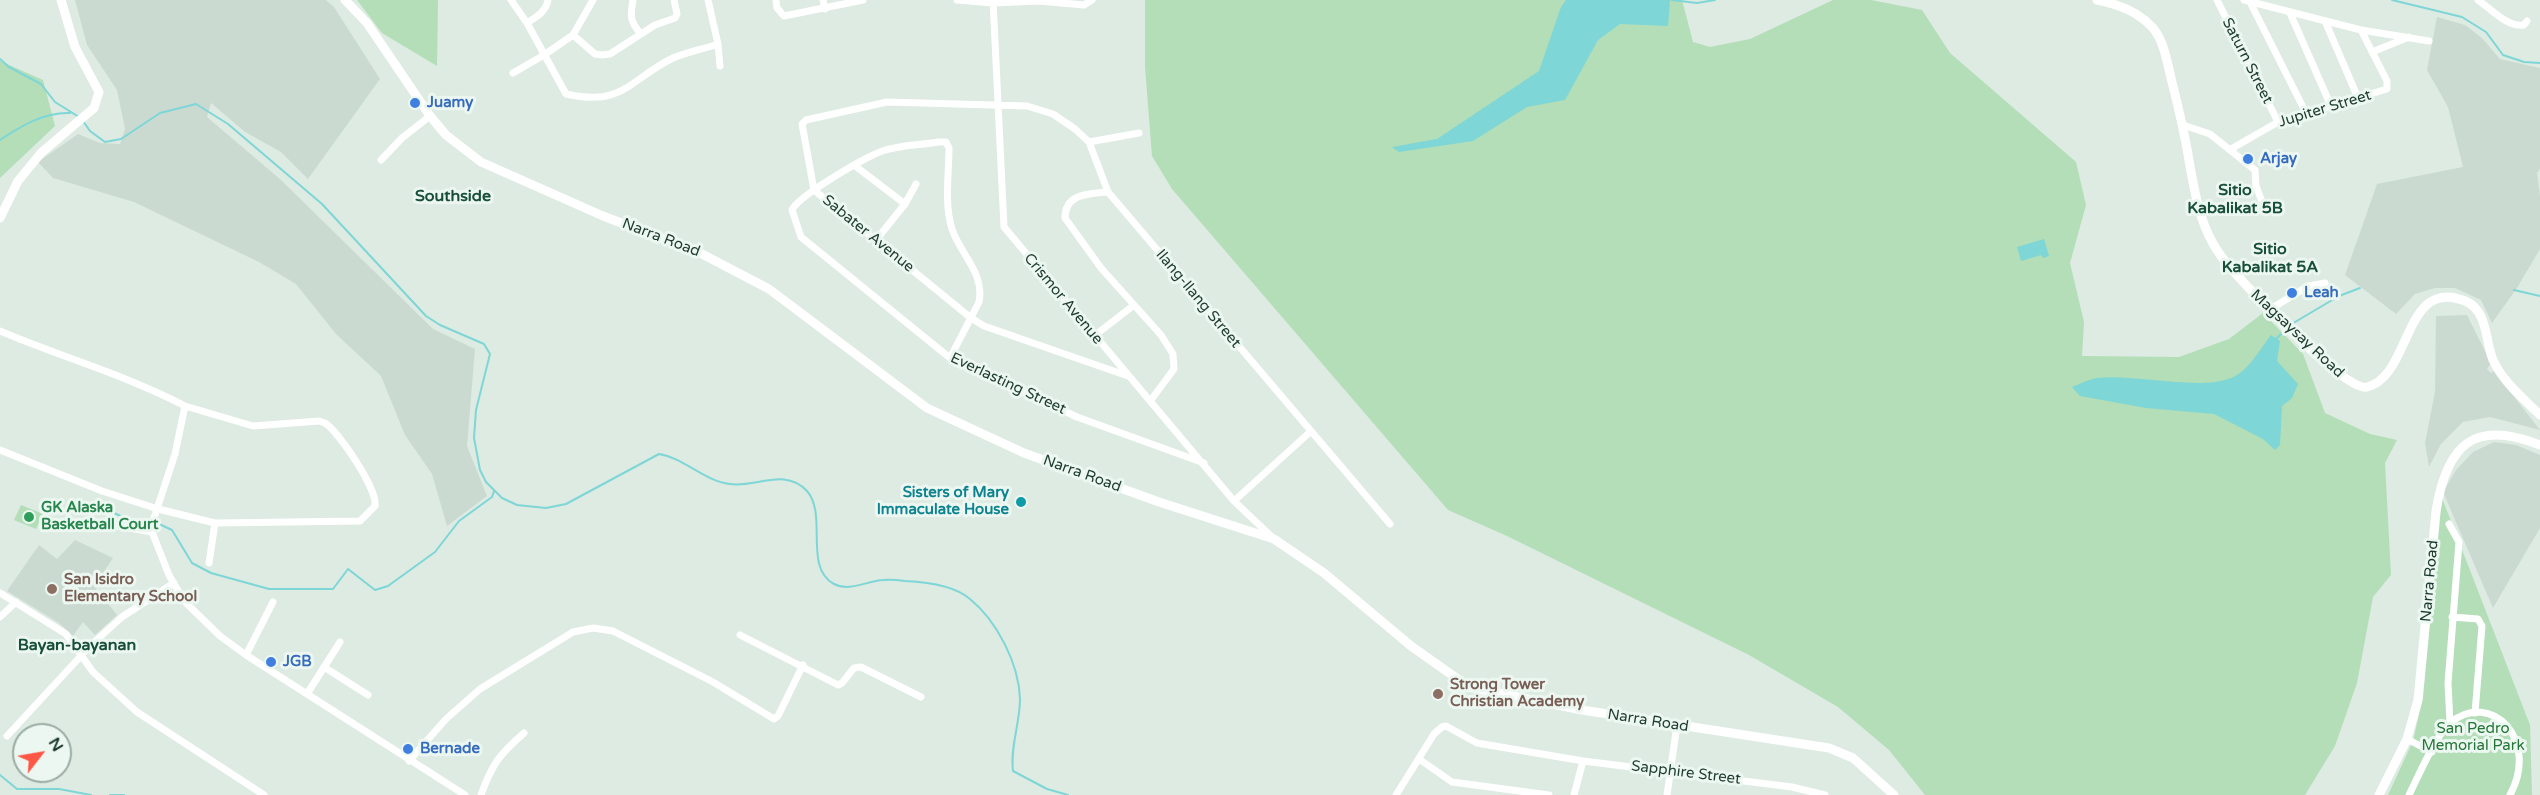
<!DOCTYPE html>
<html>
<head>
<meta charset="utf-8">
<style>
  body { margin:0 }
  #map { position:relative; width:2540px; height:795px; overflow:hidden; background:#ddebe2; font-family:"Varela Round",sans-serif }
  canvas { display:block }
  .north { position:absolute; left:12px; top:723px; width:60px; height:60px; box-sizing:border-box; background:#edf7f1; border:2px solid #9aaca3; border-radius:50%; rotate:59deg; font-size:16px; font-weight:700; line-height:24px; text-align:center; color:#1d3b2e }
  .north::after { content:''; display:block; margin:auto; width:21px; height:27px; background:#ff5746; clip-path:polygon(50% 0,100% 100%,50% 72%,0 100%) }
</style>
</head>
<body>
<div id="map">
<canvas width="2540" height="795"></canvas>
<div class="north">N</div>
</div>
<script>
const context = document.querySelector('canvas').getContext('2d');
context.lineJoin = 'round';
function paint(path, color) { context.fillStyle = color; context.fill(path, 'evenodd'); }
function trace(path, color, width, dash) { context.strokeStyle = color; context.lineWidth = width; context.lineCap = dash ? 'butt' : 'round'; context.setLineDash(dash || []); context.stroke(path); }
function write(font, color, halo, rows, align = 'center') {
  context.font = font + ' "Varela Round",sans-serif'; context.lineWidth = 6; context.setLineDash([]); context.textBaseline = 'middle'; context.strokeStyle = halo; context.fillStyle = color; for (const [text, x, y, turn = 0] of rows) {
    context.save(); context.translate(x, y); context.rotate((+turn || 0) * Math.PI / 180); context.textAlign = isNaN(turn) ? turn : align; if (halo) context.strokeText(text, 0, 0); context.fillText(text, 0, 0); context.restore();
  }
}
paint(new Path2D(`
  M75 0H326L334 7 380 79 308 179 281 152 245 132 211 103 207 117 281 180 433 329 475 349 467 446 487 496 447 526 432 474 405 435 381 376 336 334 296 284 259 262 134 202 53 178 38 162 78 134 100 143 120 144 125 129 117 90 87 45Z
  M2437 17 2465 25 2482 38 2500 59 2540 68V168L2537 173 2540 196V249L2517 288 2492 323 2481 300 2455 288H2435L2415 294 2396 314 2345 275 2377 184 2463 167 2448 107 2427 70Z
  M2467 315 2491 363 2487 369 2491 373 2494 371 2540 430 2490 417 2463 422 2441 444 2429 467 2425 443 2435 392 2436 316Z
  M2494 442 2516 445 2540 455V528L2493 608 2443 492 2456 470 2473 452Z
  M75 540 113 558 94 586 117 615 95 635 83 622 73 636 59 623 7 591 39 545 57 559Z`), '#cbdad1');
paint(new Path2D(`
  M357 0H438L437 66 382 33Z
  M1145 0H1682L1693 42 1710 47 1750 39 1833 0H1871L1922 10 1950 53 2076 162 2086 205 2070 263 2084 322 2082 356 2179 357 2229 339 2263 313 2303 354 2325 413 2370 434 2397 440 2385 463 2391 575 2373 597 2357 683 2335 746 2305 795H1925L1889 750 1838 707 1749 655 1507 536 1448 510 1172 189 1152 156 1145 67Z
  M0 61 43 80 55 126 0 178Z
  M2442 498 2530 725 2532 795H2388L2413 741 2423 697Z
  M21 505 43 514 36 529 14 520Z`), '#b3deb8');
paint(new Path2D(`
  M1566 0H1670L1668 26 1620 24 1598 40 1565 100 1527 107 1473 141 1399 152 1392 147 1437 139 1539 71 1561 7Z
  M2044 239 2049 256 2043 258 2041 255 2021 261 2017 247Z
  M2271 335 2280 341 2277 361 2298 384 2292 398 2282 406 2280 445 2275 450 2263 439 2214 414 2146 408 2080 396 2072 387C2080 384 2089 379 2098 378 2135 374 2199 391 2231 378 2248 372 2260 349 2271 335Z`), '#7ed6d6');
trace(new Path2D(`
  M1672 0 1697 3 1715 0
  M2392 0 2462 17 2486 32 2503 55 2524 62 2540 63
  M0 59 9 67 41 84 55 102 79 117
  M83 121 90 131 105 142 121 139 160 113 196 104 228 124 322 204 426 316 440 325 484 344 490 354 476 410 474 438 480 470 486 482 502 498 517 505 546 508 566 504 659 454C684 458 704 481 730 484 755 488 785 467 807 491 828 515 803 567 834 584 849 592 867 581 883 580 890 579 898 580 905 581 926 582 954 585 970 599 997 621 1019 664 1020 699 1020 723 1010 747 1013 771L1047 789 1068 795
  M0 140C21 126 44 112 70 113
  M2514 290 2540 296
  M2290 325 2339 296 2360 288
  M2275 340 2286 329
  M103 508 125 518 159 524 172 530 192 563 211 573 269 589H333L348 569 375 590 388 586 435 552 459 521 492 497 494 491
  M0 775 17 789H59L91 795
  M110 795H124`), '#7ed6d6', 2);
trace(new Path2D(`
  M511 0 527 23 566 94C624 107 628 80 673 58 687 52 704 49 718 44
  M633 0C630 16 630 22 641 34
  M708 0 718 44 720 66
  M776 0 777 8 784 16 863 0
  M823 0 825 9
  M957 0 993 3 1039 1 1084 5 1092 0
  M993 0 1004 227 1234 501 1272 537
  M2217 0 2278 122
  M2244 0 2361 30 2429 41
  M2478 0C2491 9 2508 28 2524 25L2527 21
  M2250 2 2306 113
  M2290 13 2331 106
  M2325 21 2358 98
  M527 23C536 17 546 12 548 0
  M573 35 595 54 602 55 610 54 655 25 675 18 677 14 674 0
  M2372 52 2409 37
  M513 73 544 55 573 35 593 0
  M2183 125 2210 134 2255 170 2256 186 2261 199
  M1089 142 1139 133
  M2231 149 2278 122 2387 89V81L2361 30
  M381 160 402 138 430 116
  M854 165 905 204
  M1108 192C1089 194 1065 193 1065 218L1101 268 1161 335 1173 354 1174 369 1151 400
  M876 240 905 204 916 184
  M2269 310 2308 286 2325 283
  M0 331C61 357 126 375 185 406L175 454 152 524V532L169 575 184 601 220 636 246 655 465 795
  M1094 336 1134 305
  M950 358 979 302C985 273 960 254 952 229 944 204 949 174 949 148L946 142H939C921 145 897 145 880 152 864 158 798 196 792 210L801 237 950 358 1077 417 1204 463
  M1128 376 984 326 971 318 814 190 802 124 806 120 887 102 1027 106 1053 114 1075 129 1089 142 1108 192 1390 524
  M0 450 102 491 158 509 215 523 360 521 375 506C378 490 339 432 325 423L319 421 253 426 185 406
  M1234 501 1310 432
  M2449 524 2459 542 2448 683 2450 723
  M112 525 152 532
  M209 563 215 523
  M0 593 66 634 93 672 137 712 264 795
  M0 617 16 602
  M2452 617 2478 619 2482 626 2475 713
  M740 635 838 685 842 683 854 668 861 667 921 697
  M246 655 273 602
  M324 667 368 695
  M307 694 340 642
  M7 736 91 645 122 617 174 583
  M2407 739 2432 752
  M1419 759 1452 782 1549 795
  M409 761 446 719 480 689 573 632 593 628 613 631 713 682 774 719 778 716 803 665
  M481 795C492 764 499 755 524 733
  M1396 795 1434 734 1442 727 1446 726 1477 743 1583 761 1792 787 1825 795
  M1574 795 1583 761
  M1667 795 1677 725
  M2409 795C2418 777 2436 735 2450 723 2491 689 2540 740 2510 795`), '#fff', 7);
trace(new Path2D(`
  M345 0 367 23 430 116 446 135 481 162 603 216 702 254 769 289 927 408 1024 453 1159 502 1274 539 1324 573 1411 646 1469 687 1582 710 1829 748 1853 758 1894 795
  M2097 0C2118 4 2138 11 2153 28 2164 41 2167 62 2171 78 2177 102 2183 126 2187 149 2194 187 2198 225 2221 256 2237 278 2345 393 2367 387 2412 376 2403 276 2465 301 2488 310 2485 341 2493 360 2503 382 2523 398 2540 415
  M0 218 18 181 41 153 94 108 99 92 75 47 61 0
  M2379 795 2407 739 2418 700 2436 511C2447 444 2474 419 2540 445`), '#fff', 9);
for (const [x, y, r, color] of [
  [415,103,6,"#3f7fe0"],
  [2248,159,6,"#3f7fe0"],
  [2292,293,6,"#3f7fe0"],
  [1021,502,6,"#0f9aa8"],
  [29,517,6,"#2e9e5b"],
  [52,589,6,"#8d6e63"],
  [271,662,6,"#3f7fe0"],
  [1438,694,6,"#8d6e63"],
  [408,749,6,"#3f7fe0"]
]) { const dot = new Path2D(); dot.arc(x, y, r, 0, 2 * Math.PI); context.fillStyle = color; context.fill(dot); trace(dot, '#edf7f1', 2); }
write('15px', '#1d3b2e', '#edf7f1', [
  ["Saturn Street",2247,61,63],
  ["Jupiter Street",2325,109,-17],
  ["Sabater Avenue",868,234,39],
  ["Narra Road",661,238,21],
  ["Crismor Avenue",1063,299,50],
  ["Ilang-Ilang Street",1198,299,50],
  ["Magsaysay Road",2297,334,43],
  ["Everlasting Street",1008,384,25],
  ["Narra Road",1082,474,20],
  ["Narra Road",2430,581,-85],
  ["Narra Road",1648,721,9],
  ["Sapphire Street",1686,773,7]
]);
write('bold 15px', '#366cbe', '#edf7f1', [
  ["Juamy",427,103],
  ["Arjay",2260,159],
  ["Leah",2304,293],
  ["JGB",283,662],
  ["Bernade",420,749]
], 'left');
write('bold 15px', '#0d838f', '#edf7f1', [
  ["Sisters of Mary",1009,493],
  ["Immaculate House",1009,510]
], 'right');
write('bold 15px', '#27864d', '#edf7f1', [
  ["GK Alaska",41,508],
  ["Basketball Court",41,525]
], 'left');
write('bold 15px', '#785e54', '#edf7f1', [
  ["San Isidro",64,580],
  ["Elementary School",64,597],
  ["Strong Tower",1450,685],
  ["Christian Academy",1450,702]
], 'left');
write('15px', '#247537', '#edf7f1', [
  ["San Pedro",2473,729],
  ["Memorial Park",2473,746]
]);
write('bold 16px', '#184f39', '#edf7f1', [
  ["Sitio",2235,191],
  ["Kabalikat 5B",2235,209],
  ["Southside",453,197],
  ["Sitio",2270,250],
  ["Kabalikat 5A",2270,268],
  ["Bayan-bayanan",77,646]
]);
</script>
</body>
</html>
